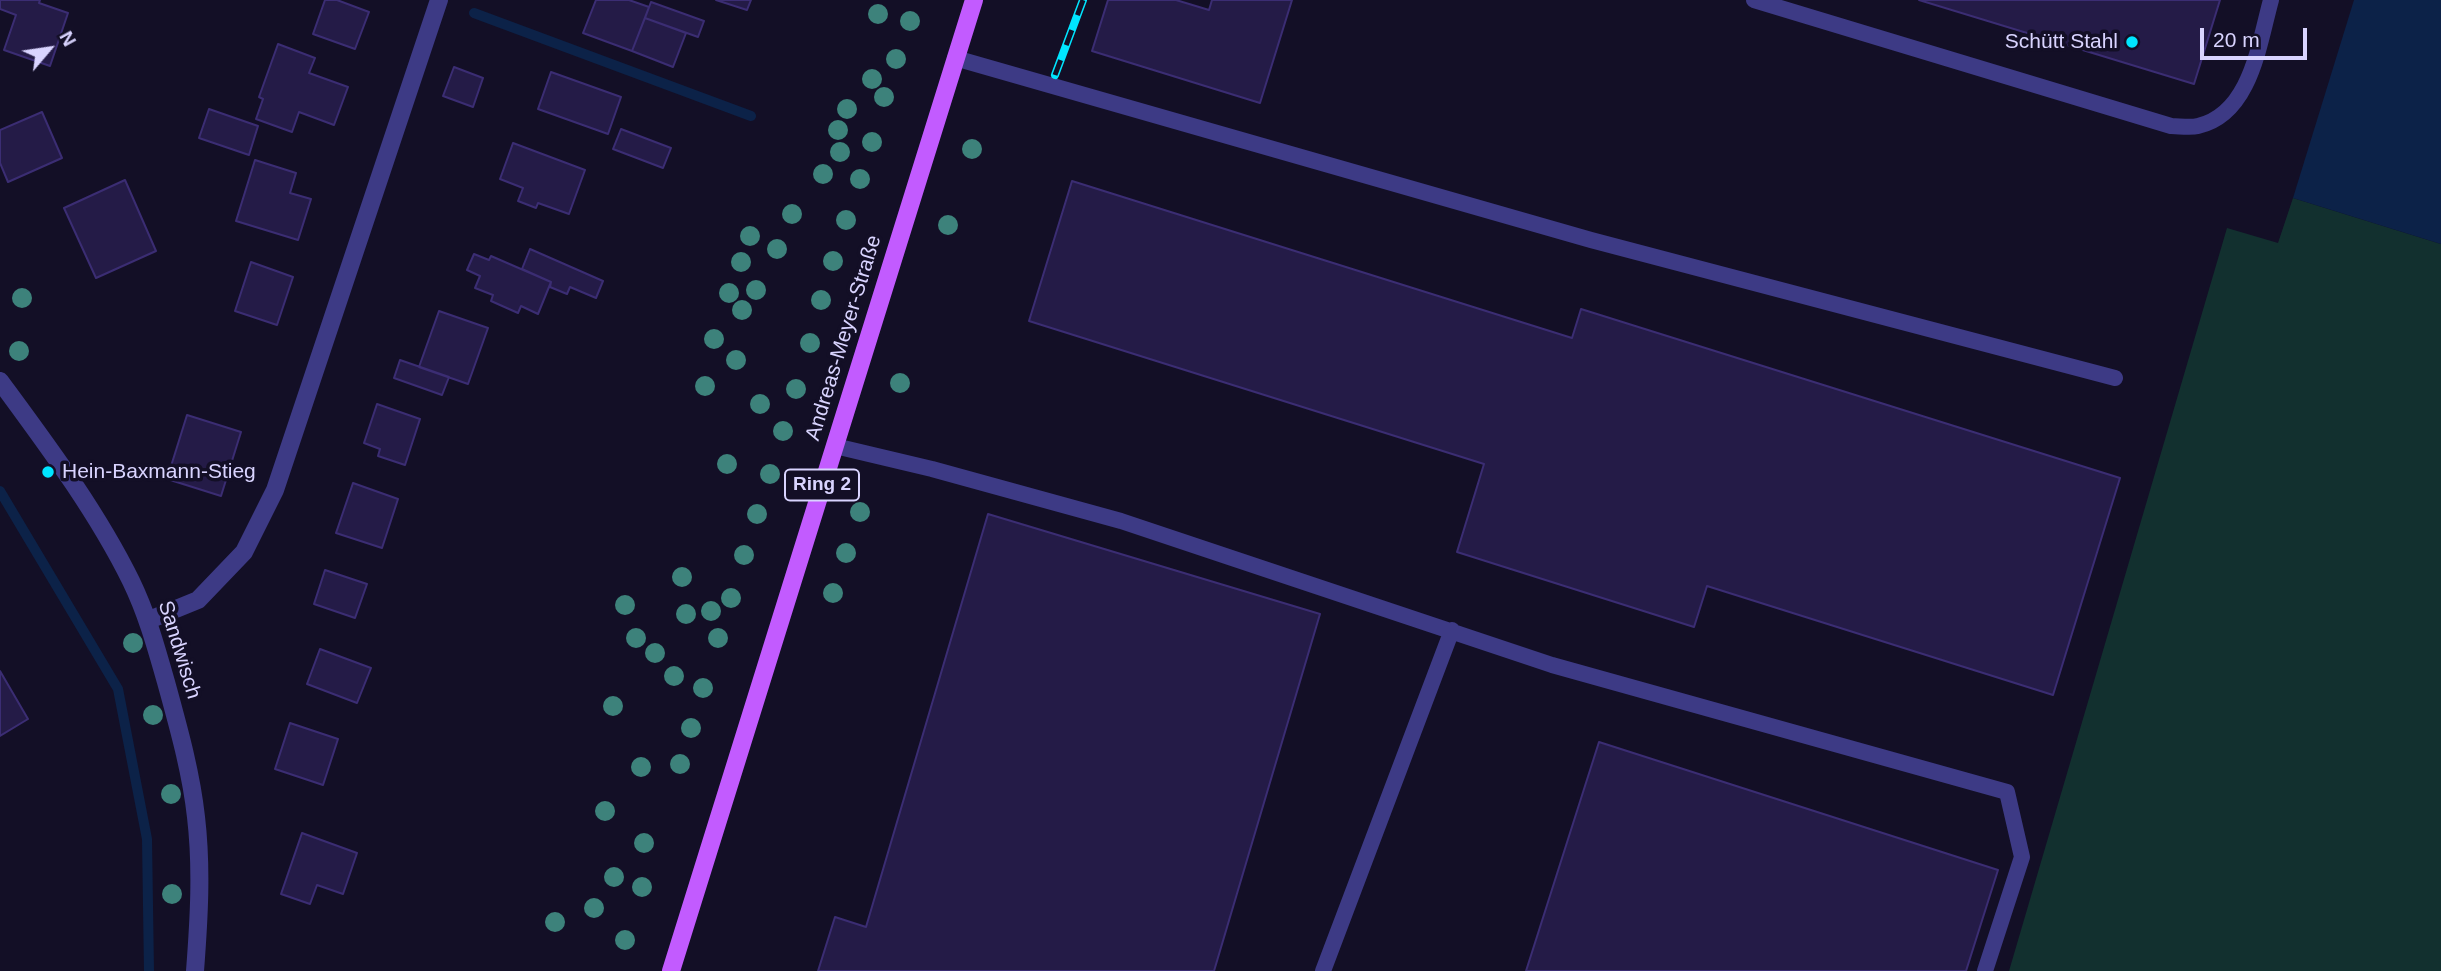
<!DOCTYPE html>
<html>
<head>
<meta charset="utf-8">
<style>
  body { margin:0 }
  #map { position:relative; width:2441px; height:971px; overflow:hidden; background:#130f26; font-family:Arial,sans-serif }
  canvas { display:block }
  .north { position:absolute; left:14px; top:14px; width:70px; height:70px; -webkit-text-stroke:5px #130f26; paint-order:stroke; rotate:61deg; font-size:19px; font-weight:700; line-height:28px; text-align:center; color:#d9d4ff }
  .north::after { content:''; display:block; margin:auto; width:24px; height:32px; background:#d9d4ff; clip-path:polygon(50% 0,100% 100%,50% 72%,0 100%) }
  .scale { position:absolute; left:2200px; top:28px; width:107px; height:32px; box-sizing:border-box; border:4px solid #d9d4ff; border-top:0; padding-left:9px; font-size:21px; line-height:24px; white-space:nowrap; color:#d9d4ff; -webkit-text-stroke:5px #130f26; paint-order:stroke }
</style>
</head>
<body>
<div id="map">
<canvas width="2441" height="971"></canvas>
<div class="north">N</div>
<div class="scale">20 m</div>
</div>
<script>
const context = document.querySelector('canvas').getContext('2d');
context.lineJoin = 'round';
function paint(path, color) { context.fillStyle = color; context.fill(path, 'evenodd'); }
function trace(path, color, width, dash) { context.strokeStyle = color; context.lineWidth = width; context.lineCap = dash ? 'butt' : 'round'; context.setLineDash(dash || []); context.stroke(path); }
function write(font, color, halo, rows, align = 'center') {
  context.font = font + ' Arial,sans-serif'; context.lineWidth = 7; context.setLineDash([]); context.textBaseline = 'middle'; context.strokeStyle = halo; context.fillStyle = color; for (const [text, x, y, turn = 0] of rows) {
    context.save(); context.translate(x, y); context.rotate((+turn || 0) * Math.PI / 180); context.textAlign = isNaN(turn) ? turn : align; if (halo) context.strokeText(text, 0, 0); context.fillText(text, 0, 0); context.restore();
  }
}
paint(new Path2D(`
  M2293 198 2441 244V971H2009L2227 228 2278 243Z`), '#12302f');
paint(new Path2D(`
  M2354 0H2441V244L2293 198Z`), '#0c2248');
trace(new Path2D(`
  M474 13 751 116
  M0 491 118 689 147 839 149 971`), '#0c2248', 10);
const building = new Path2D(`
  M0 0H40L39 3 68 13 50 66 4 50 16 15 0 9Z
  M325 0H337L369 12 355 49 313 34Z
  M596 0H629L649 7 632 51 583 33Z
  M716 0H751L747 10Z
  M1108 0H1176L1209 10 1212 0H1292L1260 103 1092 51Z
  M1919 0H2220L2194 84Z
  M651 2 704 21 698 37 645 18Z
  M645 18 686 33 673 67 632 51Z
  M278 44 315 58 309 73 348 87 334 125 299 112 292 132 256 119 263 99 259 97Z
  M454 67 483 78 473 107 443 96Z
  M551 72 621 97 608 134 538 109Z
  M209 109 258 126 249 155 199 138Z
  M42 112 62 158 8 182 0 163V130Z
  M621 129 671 148 663 168 613 149Z
  M513 143 585 170 569 214 538 203 536 208 518 201 523 188 500 179Z
  M255 160 296 173 290 193 311 199 298 240 236 221Z
  M125 180 156 251 96 278 64 208Z
  M1072 181 1572 338 1581 309 2120 478 2053 695 1707 586 1694 627 1457 552 1484 464 1029 321Z
  M530 249 603 281 596 298 570 287 567 294 550 287 551 282 522 269Z
  M474 254 489 260 491 256 551 282 538 314 521 306 518 313 491 301 493 295 475 288 480 276 467 270Z
  M251 262 293 277 277 325 235 311Z
  M439 311 488 328 468 384 419 367Z
  M400 360 449 377 442 395 394 378Z
  M377 404 420 419 405 465 378 456 380 449 364 443Z
  M187 415 241 432 221 496 167 479Z
  M353 483 398 499 382 548 336 533Z
  M988 514 1320 614 1214 971H818L835 917 866 927Z
  M325 570 367 584 355 618 314 604Z
  M320 649 371 668 357 703 307 684Z
  M0 671 28 719 0 736Z
  M290 723 338 739 323 785 275 769Z
  M1599 742 1998 870 1966 971H1526Z
  M302 833 357 853 343 894 317 885 310 904 281 894Z`);
paint(building, '#241b47');
trace(building, '#3b2d73', 2);
trace(new Path2D(`
  M1754 0 2171 126C2179 126 2190 128 2198 126 2251 114 2259 43 2271 0
  M955 58 1591 240 2115 378
  M835 446 932 469 1121 521 1552 665 2007 792 2022 857 1985 971
  M1323 971 1452 630`), '#3d3a85', 16);
trace(new Path2D(`
  M0 381C47 445 96 510 131 581 147 614 156 647 166 682 178 726 191 771 196 817 202 868 199 919 195 971
  M149 620 198 600 244 552 275 490 439 0`), '#3d3a85', 18);
trace(new Path2D(`
  M671 971 974 0`), '#c25bff', 18);
const rail = new Path2D(`
  M1055 75 1083 0`);
trace(rail, '#00e5ff', 8);
trace(rail, '#130f26', 5, [16]);
context.fillStyle = '#3d827b';
for (const [x, y] of [
  [878,14],
  [910,21],
  [896,59],
  [872,79],
  [884,97],
  [847,109],
  [838,130],
  [872,142],
  [972,149],
  [840,152],
  [823,174],
  [860,179],
  [792,214],
  [846,220],
  [948,225],
  [750,236],
  [777,249],
  [833,261],
  [741,262],
  [756,290],
  [729,293],
  [22,298],
  [821,300],
  [742,310],
  [714,339],
  [810,343],
  [19,351],
  [736,360],
  [900,383],
  [705,386],
  [796,389],
  [760,404],
  [783,431],
  [727,464],
  [770,474],
  [860,512],
  [757,514],
  [846,553],
  [744,555],
  [682,577],
  [833,593],
  [731,598],
  [625,605],
  [711,611],
  [686,614],
  [636,638],
  [718,638],
  [133,643],
  [655,653],
  [674,676],
  [703,688],
  [613,706],
  [153,715],
  [691,728],
  [680,764],
  [641,767],
  [171,794],
  [605,811],
  [644,843],
  [614,877],
  [642,887],
  [172,894],
  [594,908],
  [555,922],
  [625,940]
]) { context.beginPath(); context.arc(x, y, 10, 0, 2 * Math.PI); context.fill(); }
for (const [x, y, r, color] of [
  [2132,42,7,"#00e5ff"],
  [48,472,7,"#00e5ff"]
]) { const dot = new Path2D(); dot.arc(x, y, r, 0, 2 * Math.PI); context.fillStyle = color; context.fill(dot); trace(dot, '#130f26', 2.5); }
for (const [x, y, w] of [
  [822,485,74]
]) { const box = new Path2D(); box.roundRect(x - w / 2, y - 15.5, w, 31, 5); context.fillStyle = '#130f26'; context.fill(box); trace(box, '#d9d4ff', 2); }
write('bold 19px', '#d9d4ff', null, [
  ["Ring 2",822,485]
]);
write('21px', '#d9d4ff', '#130f26', [
  ["Schütt Stahl",2118,42],
  ["Hein-Baxmann-Stieg",62,472,"left"]
], 'right');
write('21px', '#d9d4ff', '#130f26', [
  ["Andreas-Meyer-Straße",844,338,-73],
  ["Sandwisch",179,650,73]
]);
</script>
</body>
</html>
